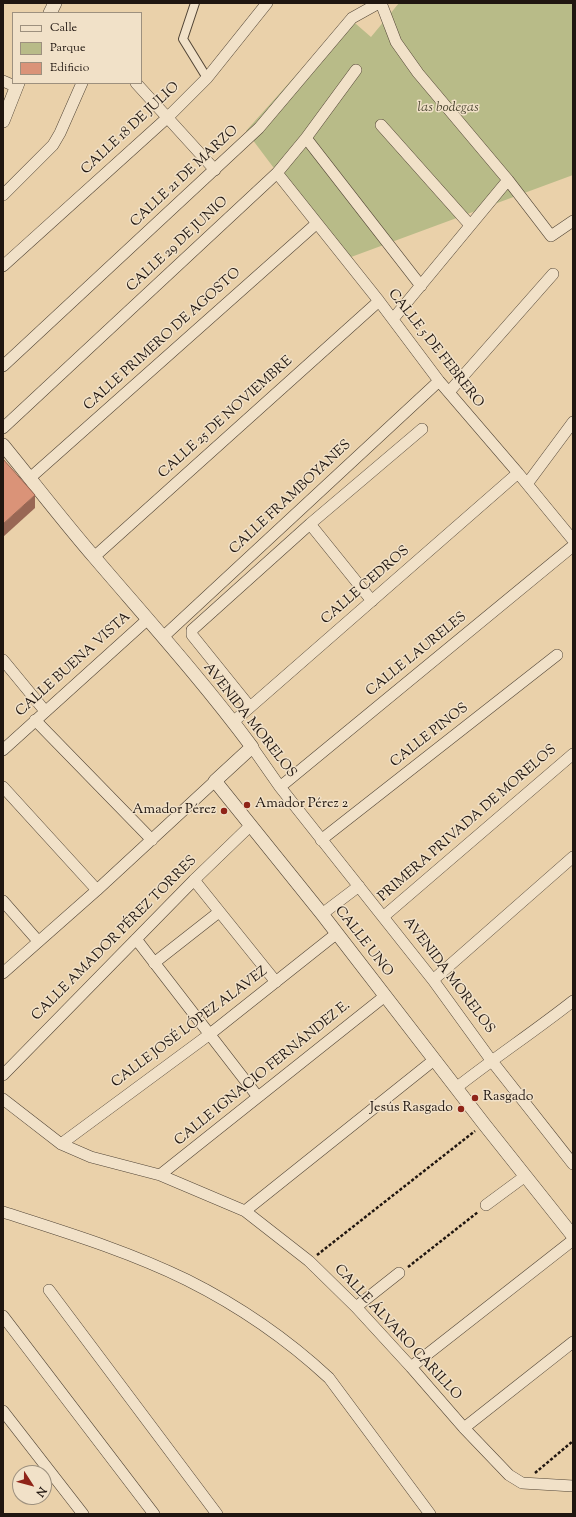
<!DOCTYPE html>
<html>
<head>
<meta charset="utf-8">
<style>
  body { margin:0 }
  #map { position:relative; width:576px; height:1517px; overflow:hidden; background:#ead1aa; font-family:"Sorts Mill Goudy",serif }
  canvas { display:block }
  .frame { position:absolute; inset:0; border:4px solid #201610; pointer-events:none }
  .legend { position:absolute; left:12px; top:12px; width:130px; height:72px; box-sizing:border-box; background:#f1e1c8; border:1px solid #9d907e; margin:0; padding:5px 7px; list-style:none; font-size:12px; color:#201610 }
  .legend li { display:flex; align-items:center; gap:8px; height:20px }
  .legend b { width:20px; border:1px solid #9d907e }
  .north { position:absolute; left:12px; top:1465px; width:40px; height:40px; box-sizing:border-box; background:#f1e1c8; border:1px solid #9d907e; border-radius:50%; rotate:126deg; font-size:11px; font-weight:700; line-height:16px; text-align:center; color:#201610 }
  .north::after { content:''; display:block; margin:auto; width:14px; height:18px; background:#8f2418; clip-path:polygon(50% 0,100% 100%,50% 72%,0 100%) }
</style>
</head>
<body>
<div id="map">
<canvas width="576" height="1517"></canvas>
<div class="frame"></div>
<ul class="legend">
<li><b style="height:5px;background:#f1e1c8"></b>Calle</li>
<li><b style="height:11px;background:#b8bb88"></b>Parque</li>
<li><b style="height:11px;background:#da9378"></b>Edificio</li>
</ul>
<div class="north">N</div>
</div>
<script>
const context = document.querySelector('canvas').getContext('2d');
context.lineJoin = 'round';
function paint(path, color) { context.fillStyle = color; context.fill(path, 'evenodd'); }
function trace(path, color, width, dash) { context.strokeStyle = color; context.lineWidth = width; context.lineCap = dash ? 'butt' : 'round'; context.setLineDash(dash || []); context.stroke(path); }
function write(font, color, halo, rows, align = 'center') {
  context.font = font + ' "Sorts Mill Goudy",serif'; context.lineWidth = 3; context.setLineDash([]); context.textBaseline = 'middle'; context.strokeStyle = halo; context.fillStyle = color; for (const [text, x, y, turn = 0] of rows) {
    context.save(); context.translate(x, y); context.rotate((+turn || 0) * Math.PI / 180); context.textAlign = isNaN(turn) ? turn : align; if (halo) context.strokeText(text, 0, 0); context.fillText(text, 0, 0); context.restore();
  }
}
paint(new Path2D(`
  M399 3H573V175L343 260 246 131 348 17 371 37Z`), '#b8bb88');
const pedestrian = new Path2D(`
  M195 3 183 39 207 78`);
const minor = new Path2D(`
  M381 3 396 42 418 73 508 180 551 236 573 221
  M3 81 17 87
  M136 83 215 170
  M381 125 470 225
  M306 138 421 286
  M277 173 379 301 439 381 518 473 573 540
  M3 195 53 145 60 133 82 83
  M3 266 167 118 207 78 267 3
  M393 319 508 180
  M3 366 259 128 352 18 379 3
  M449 392 553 274
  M3 428 277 173 306 138 356 70
  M30 478 316 224
  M527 484 573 422
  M310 524 372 601
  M94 557 379 301
  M163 637 439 381
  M3 660 45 711
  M250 707 192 635V630L310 524 422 429
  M35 720 152 840
  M233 722 518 473
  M252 747 280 787 433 980 491 1060 573 1164
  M3 750 148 619
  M3 787 97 890
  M280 787 573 546
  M321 840 557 655
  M194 880 276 982
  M3 901 38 941
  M322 914 359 886
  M383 917 573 754
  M136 939 258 1097
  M154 963 219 912
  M3 973 97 890 215 781
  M433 980 573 857
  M3 1075 194 880 250 826
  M456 1088C494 1058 535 1031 573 1001
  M3 1099 61 1144 91 1157 160 1175 245 1211 309 1261 356 1307 411 1367 464 1428 509 1475 522 1483 573 1486
  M61 1144 210 1034 336 934
  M160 1175 385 996
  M486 1205 524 1177
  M245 1211 434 1060
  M3 1212C65 1232 128 1251 187 1280 237 1305 288 1340 329 1378L430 1514
  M49 1290 217 1514
  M356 1307 399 1273
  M3 1316 154 1514
  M411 1367 573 1240
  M3 1411 83 1514
  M464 1428 573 1342`);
const tertiary = new Path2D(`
  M50 13 55 3
  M3 121 18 83
  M3 445C34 483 63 521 95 558 148 620 203 681 252 747L215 781 322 914 484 1124 573 1236`);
trace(pedestrian, '#524536', 10);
trace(minor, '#524536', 12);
trace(tertiary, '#524536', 14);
trace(new Path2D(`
  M317 1255 475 1131
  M408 1267 478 1212
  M535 1473 573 1441`), '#201610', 2.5, [3, 2]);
trace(pedestrian, '#f1e1c8', 8);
trace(minor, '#f1e1c8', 11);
trace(tertiary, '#f1e1c8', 13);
paint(new Path2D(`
  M35 495V508L3 537V524Z`), '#996754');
const building = new Path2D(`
  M3 459 35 495 3 524Z`);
paint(building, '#da9378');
trace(building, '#996754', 1);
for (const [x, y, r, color] of [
  [247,805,4,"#8f2418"],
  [224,811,4,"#8f2418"],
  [475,1098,4,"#8f2418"],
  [461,1109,4,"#8f2418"]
]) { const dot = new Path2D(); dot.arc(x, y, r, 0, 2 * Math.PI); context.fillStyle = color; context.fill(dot); trace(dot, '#f1e1c8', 1.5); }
write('italic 14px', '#4e4834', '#f1e1c8', [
  ["las bodegas",448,109]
]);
write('14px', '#201610', '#f1e1c8', [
  ["CALLE 18 DE JULIO",131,129,-43],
  ["CALLE 21 DE MARZO",185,177,-43],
  ["CALLE 29 DE JUNIO",178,245,-43],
  ["CALLE PRIMERO DE AGOSTO",163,340,-42],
  ["CALLE 5 DE FEBRERO",435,349,52],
  ["CALLE 25 DE NOVIEMBRE",226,418,-42],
  ["CALLE FRAMBOYANES",291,498,-43],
  ["CALLE CEDROS",366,586,-41],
  ["CALLE LAURELES",417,655,-39],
  ["CALLE BUENA VISTA",74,665,-42],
  ["AVENIDA MORELOS",249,721,52],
  ["CALLE PINOS",430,736,-38],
  ["PRIMERA PRIVADA DE MORELOS",468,824,-41],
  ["CALLE AMADOR PÉREZ TORRES",115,939,-45],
  ["CALLE UNO",363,942,52],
  ["AVENIDA MORELOS",448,976,53],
  ["CALLE JOSÉ LÓPEZ ALAVEZ",190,1028,-37],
  ["CALLE IGNACIO FERNÁNDEZ E.",263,1074,-39],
  ["CALLE ÁLVARO CARILLO",397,1333,47]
]);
write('14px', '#201610', '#f1e1c8', [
  ["Amador Pérez 2",255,805],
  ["Amador Pérez",216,811,"right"],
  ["Rasgado",483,1098],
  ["Jesús Rasgado",453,1109,"right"]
], 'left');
</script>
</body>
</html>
